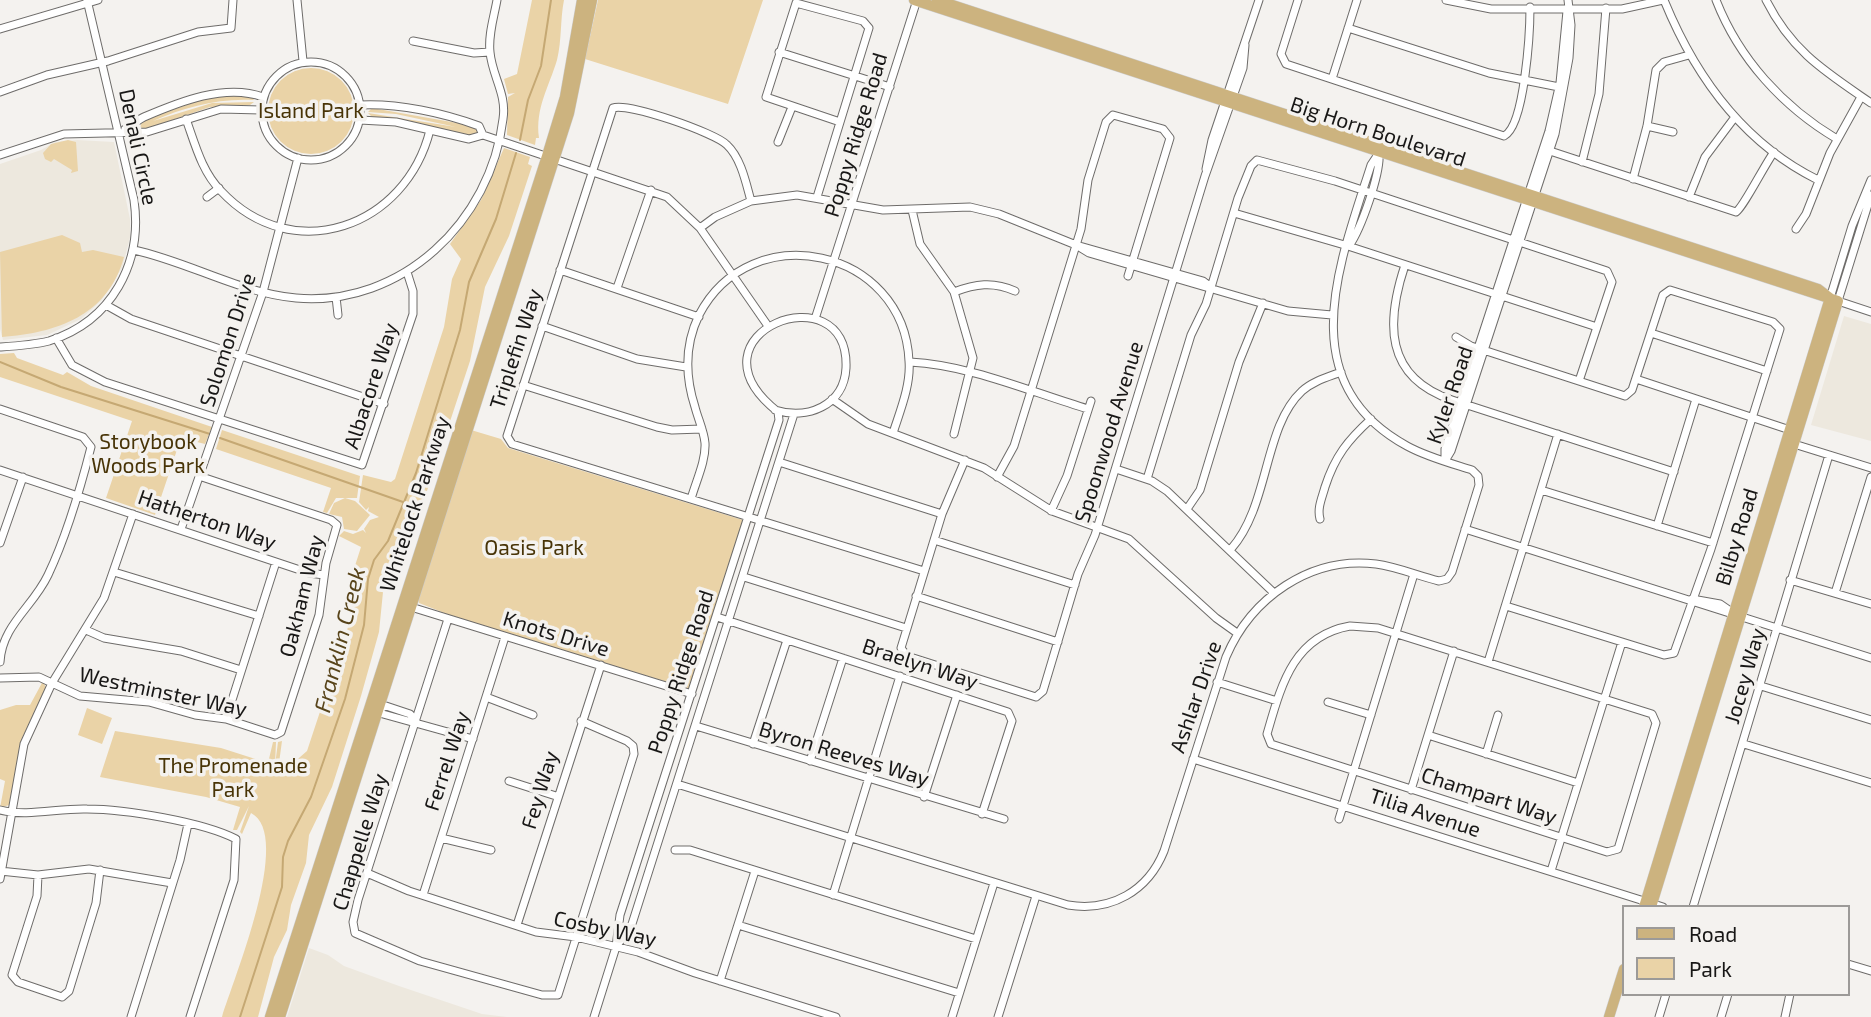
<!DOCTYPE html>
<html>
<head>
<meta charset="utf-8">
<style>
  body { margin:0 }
  #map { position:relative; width:1871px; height:1017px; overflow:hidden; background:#f4f2ef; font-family:"Exo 2",sans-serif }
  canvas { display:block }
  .legend { position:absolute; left:1622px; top:905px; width:228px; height:91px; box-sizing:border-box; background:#f4f2ef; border:2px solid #9c9a98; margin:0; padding:9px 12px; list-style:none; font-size:21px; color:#181716 }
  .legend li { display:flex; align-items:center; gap:14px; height:35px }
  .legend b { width:35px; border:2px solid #9c9a98 }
</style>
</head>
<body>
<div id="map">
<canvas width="1871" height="1017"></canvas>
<ul class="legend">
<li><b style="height:9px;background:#ccb37f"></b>Road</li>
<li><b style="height:19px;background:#ead3a7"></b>Park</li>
</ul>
</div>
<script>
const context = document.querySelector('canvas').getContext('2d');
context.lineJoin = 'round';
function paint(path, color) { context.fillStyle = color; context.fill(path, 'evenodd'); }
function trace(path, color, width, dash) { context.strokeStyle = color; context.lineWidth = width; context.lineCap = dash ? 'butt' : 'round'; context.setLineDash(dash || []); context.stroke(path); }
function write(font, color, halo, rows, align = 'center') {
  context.font = font + ' "Exo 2",sans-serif'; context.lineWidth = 7; context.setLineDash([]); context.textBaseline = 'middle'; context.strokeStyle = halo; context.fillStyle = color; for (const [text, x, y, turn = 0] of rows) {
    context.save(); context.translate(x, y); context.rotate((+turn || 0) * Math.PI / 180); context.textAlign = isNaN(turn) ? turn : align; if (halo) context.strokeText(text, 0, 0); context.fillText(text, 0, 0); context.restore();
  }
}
paint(new Path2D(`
  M77 140 114 142 130 219V238L122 268 101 301 81 319 47 335 3 340 0 329V164L41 150 55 142Z
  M1844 316 1871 324V441L1811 425Z
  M309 948 328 955 344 966 399 986 482 1014 507 1017H287Z`), '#ede8de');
paint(new Path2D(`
  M532 0H564C560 20 562 40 557 60 549 87 535 108 539 138H536L535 145 507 135 508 97 515 93 508 94 504 79 517 74Z
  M598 0H763L728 104 585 59Z
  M268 111a43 43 0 1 1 86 0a43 43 0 1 1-86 0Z
  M233 95 252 97 254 100C218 98 185 107 153 121L212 103 254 102 250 105 210 107 146 129 140 127 143 120 204 99Z
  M372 108 463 124 475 127 478 132 472 136 372 117 368 113 456 127 396 114 368 112Z
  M68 140 76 142 78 171 71 173 72 170 54 159 51 162 45 159 43 153 51 144Z
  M504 148 530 157 528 164 532 166 509 236 485 287 470 361 424 500 385 572 379 632 361 696 332 787 309 835 306 863 291 905 287 930 274 957 258 1017H222C233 980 294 835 251 813L242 834 240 832 249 806 237 830H233L240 807 206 797 100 777 115 731 221 748 268 763 273 742H276L275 765 278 742 282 741 279 763 283 767 292 764 307 751 351 618 353 572 361 547 339 536 344 531 353 534 363 530 366 533 364 529 370 520 379 517 368 511 369 507 366 510 359 502 363 475 391 482 395 479 444 327 452 279 461 259 450 244 481 200Z
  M62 235 80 243 82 252 93 250 124 257C108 316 56 333 2 337L0 252Z
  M14 353 17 358 63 375 67 372 91 386 212 427 205 444 181 438 155 515 106 498 132 421 0 377V354Z
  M222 430 360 476 357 498H336L327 513 323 512 331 488 216 449Z
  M471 430 501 439 508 448 743 520 690 689 457 618 419 603 417 597Z
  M345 498 355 501 370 515 357 531 344 529 342 517 329 514 334 503Z
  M43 681 47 690 22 738 9 805 0 808 5 781 0 779V710L16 705H30Z
  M87 708 112 718 102 744 78 735Z`), '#ead3a7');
trace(new Path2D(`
  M520 140 528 100 541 66 551 0
  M0 362 61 387 210 434
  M220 438 403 502
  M240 1017 282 887 283 857 288 841 311 797 345 699 364 625 368 579 374 560 388 541 416 473 460 330 469 282 496 219 516 153`), '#c5a873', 2);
const minor = new Path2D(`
  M297 0 303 61
  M1298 0 1281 54 1286 64 1504 136C1525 126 1530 30 1530 7
  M1446 0 1491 9H1622L1663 0
  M1664 0C1695 76 1743 143 1818 180
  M1716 0C1739 59 1783 107 1837 139
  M1766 0C1792 52 1826 72 1871 103
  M1348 28 1489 73 1559 87
  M0 29 98 0
  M413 41 474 53 490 52
  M779 52 890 87
  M262 111a49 49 0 1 1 98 0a49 49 0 1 1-98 0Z
  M1332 79 1357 0
  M0 92 47 75 108 61 198 32 231 28 233 0
  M360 105C398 103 444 113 479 126L483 135
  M186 119C195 144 202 172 221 191 293 268 406 227 430 130
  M360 120 396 122 469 139 483 135
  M1647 126 1673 132
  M125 129C133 126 137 120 144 117 179 102 225 83 263 97
  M483 135 667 197 700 228 768 326
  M778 142 792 107
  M1550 151 1736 212C1743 208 1765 164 1774 152
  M0 155 64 134 147 132 221 109 261 110
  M1582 162 1599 94 1606 8
  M1206 169 1212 140 1259 0
  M1633 179 1647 126 1656 70 1664 62 1689 55
  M1871 195 1838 301 1871 312
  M207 197 219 188
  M817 197 869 28 863 21 796 3 766 97 840 122
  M1689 197 1705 157 1735 117
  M751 201C746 183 741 158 727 145 716 133 627 102 613 108L507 436 512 444 924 571
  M912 210 920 244 954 292 973 358 954 434
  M1234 213 1348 246 1597 327
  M700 228 715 217 751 201 797 195 883 210 970 207 999 214 1076 245 1203 281 1211 287
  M1796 229 1806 214 1830 153 1861 97
  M1076 245 1089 253 1288 311 1332 315
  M1349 246C1361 229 1381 173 1379 153
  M134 250C189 262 240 293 296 298 402 307 491 221 503 119 507 94 492 76 490 52 488 35 494 17 497 0
  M1405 265C1386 322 1384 377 1452 400L1674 472
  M560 270 699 317
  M617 288 651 190
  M954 292C975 284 993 281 1015 291
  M336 297 338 315
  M1830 298 1852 226 1871 180
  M106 305 131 319 384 404
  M815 319 917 0
  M542 326 637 359 686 367
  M1651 333 1767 371
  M1456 337 1471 346 1625 396 1632 390 1663 295 1670 290 1773 322 1780 329 1711 549 1674 653 1664 655 1506 606
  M56 338 72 365 105 382 362 465 413 314V291L407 272
  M0 347C16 346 33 345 49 341 112 321 143 263 134 200L87 0
  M910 362C970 365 1031 392 1088 409
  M1636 379 1790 430
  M523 385 657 427 672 430 702 429
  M832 399 868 424 984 468 1052 511 1129 539 1216 618 1237 633
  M0 409 83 437 91 447C80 490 67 535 48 575 33 607 2 625 0 662
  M1794 444 1871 468
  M965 460 942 514 901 648 907 656 1036 697 1043 691 1078 574 1095 535 1205 176 1243 68 1245 45
  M1445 461 1451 451 1555 134 1569 58 1571 25 1568 0
  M1445 461V449L1549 131 1560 83 1567 11
  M779 462 942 514
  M1116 469 1152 481 1167 491 1274 593
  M0 470 309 573 324 575
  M997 477 1014 446 1081 229 1088 180 1106 122 1113 115 1163 129 1170 138 1128 276
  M1147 479 1191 335 1206 304 1238 198 1251 166 1257 160 1335 181 1607 271 1612 282 1579 381
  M1541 490 1713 543
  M691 499C696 481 706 461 705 443 704 431 698 419 695 407 685 376 684 346 699 315 751 215 904 248 909 361 911 385 900 411 893 433
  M1187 509 1200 490 1239 362 1263 303
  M1051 511 1067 476 1091 401
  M1320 519C1317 508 1322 498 1325 487 1335 456 1348 440 1371 419
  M1657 526 1696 399
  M181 529 263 292 298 158
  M1465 529 1871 658
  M934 540 1075 585
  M0 543 23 477
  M1231 549C1270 505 1263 427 1302 391 1313 381 1328 377 1341 372
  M114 572 259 616
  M744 577 906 628
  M1790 580 1871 604
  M1835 593 1871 477
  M916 596 1058 642
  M1692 599 1720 604 1733 613
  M411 607 692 694
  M717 617 1008 712 1012 721 982 814
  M448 619 358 900 353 922 355 933 420 961 542 995H558L634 754 633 746 627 741 581 721
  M1350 626 1378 628 1652 714 1656 723 1618 849 1607 852 1271 744 1267 734C1281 686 1293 636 1350 626Z
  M86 630 104 638 181 651 241 670
  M1488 662 1558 434
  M0 678 39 677 80 696 149 702 195 715 226 719 275 735 281 732 319 615 326 563 337 525 331 520 199 476
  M1217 682 1277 701
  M1761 686 1871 720
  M486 697 533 715
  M1328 702 1371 715
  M376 708 383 714 473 739
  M379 709 386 706 410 714 416 721
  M226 719 276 562
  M696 726 1004 819
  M1428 735 1578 783
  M753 744 787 640
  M1744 744 1871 783
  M1486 754 1498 715
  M1193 759 1663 907
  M810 761 843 658
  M509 781 556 796
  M677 784 1068 905C1111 912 1148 891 1164 851L1226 657C1251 598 1310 556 1376 564 1398 567 1418 576 1439 581L1447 579 1452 572 1479 485 1478 476 1472 470C1450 463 1427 457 1407 446 1290 382 1340 262 1371 165L1379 153
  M1411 790 1454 651
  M924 797 957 695
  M0 810C28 817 58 808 87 809 125 809 203 822 236 839L234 880 190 1017
  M1339 819 1414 574
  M441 838 491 850
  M675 850H690L976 939
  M0 871 38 875 89 869 172 883
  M1551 871 1622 642
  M367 873 409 891 536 932 576 937 638 952 695 973 836 1017
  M38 875 37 896 12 975 18 982 62 997 69 991 96 903 100 870
  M0 879 24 744 52 683 104 598 133 514
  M423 895 505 637
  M833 895 900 676
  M1693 907 1829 455
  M517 925 601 665
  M738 925 959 993
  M616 947 632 924 794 414
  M1848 964 1871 971
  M720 981 755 871
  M131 1017 180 860 188 824
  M594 1017 616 947 620 915 779 420 778 412C678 333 850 269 846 368 844 406 807 420 775 410
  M952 1017 994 883
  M998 1017 1036 896
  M1659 1017 1666 994
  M1721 1017 1728 994
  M1785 1017 1790 994`);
const major = new Path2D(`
  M914 0 1838 301 1651 907
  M937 0 1818 289 1830 298
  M1644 907 1830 298
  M270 1017 547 156 565 97 582 0
  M280 1017 569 113 592 0
  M1609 1017 1624 969`);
trace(minor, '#6e6c6a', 9);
trace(major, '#ccc', 11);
trace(minor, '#fff', 7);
trace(major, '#ccb37f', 10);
write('21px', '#483407', '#f4f2ef', [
  ["Island Park",311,111],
  ["Storybook",148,442],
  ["Woods Park",148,466],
  ["Oasis Park",534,548],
  ["The Promenade",233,766],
  ["Park",233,790]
]);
write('21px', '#181716', '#f4f2ef', [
  ["Big Horn Boulevard",1378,132,18],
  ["Poppy Ridge Road",856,135,-73],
  ["Denali Circle",138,147,78],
  ["Solomon Drive",228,340,-72],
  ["Triplefin Way",516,349,-72],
  ["Albacore Way",371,386,-72],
  ["Kyler Road",1450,395,-71],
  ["Spoonwood Avenue",1109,432,-73],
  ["Whitelock Parkway",415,504,-72],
  ["Hatherton Way",207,520,19],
  ["Bilby Road",1737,537,-73],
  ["Oakham Way",302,596,-76],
  ["Knots Drive",556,634,17],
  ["Braelyn Way",920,664,18],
  ["Poppy Ridge Road",681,672,-72],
  ["Jocey Way",1745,676,-74],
  ["Westminster Way",163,692,12],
  ["Ashlar Drive",1196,697,-71],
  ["Byron Reeves Way",844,754,17],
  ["Ferrel Way",447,761,-72],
  ["Fey Way",540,790,-73],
  ["Champart Way",1489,796,18],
  ["Tilia Avenue",1425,813,18],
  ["Chappelle Way",360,842,-73],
  ["Cosby Way",605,929,12]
]);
write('italic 23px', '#58441a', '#f4f2ef', [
  ["Franklin Creek",340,640,-76]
]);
</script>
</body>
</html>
